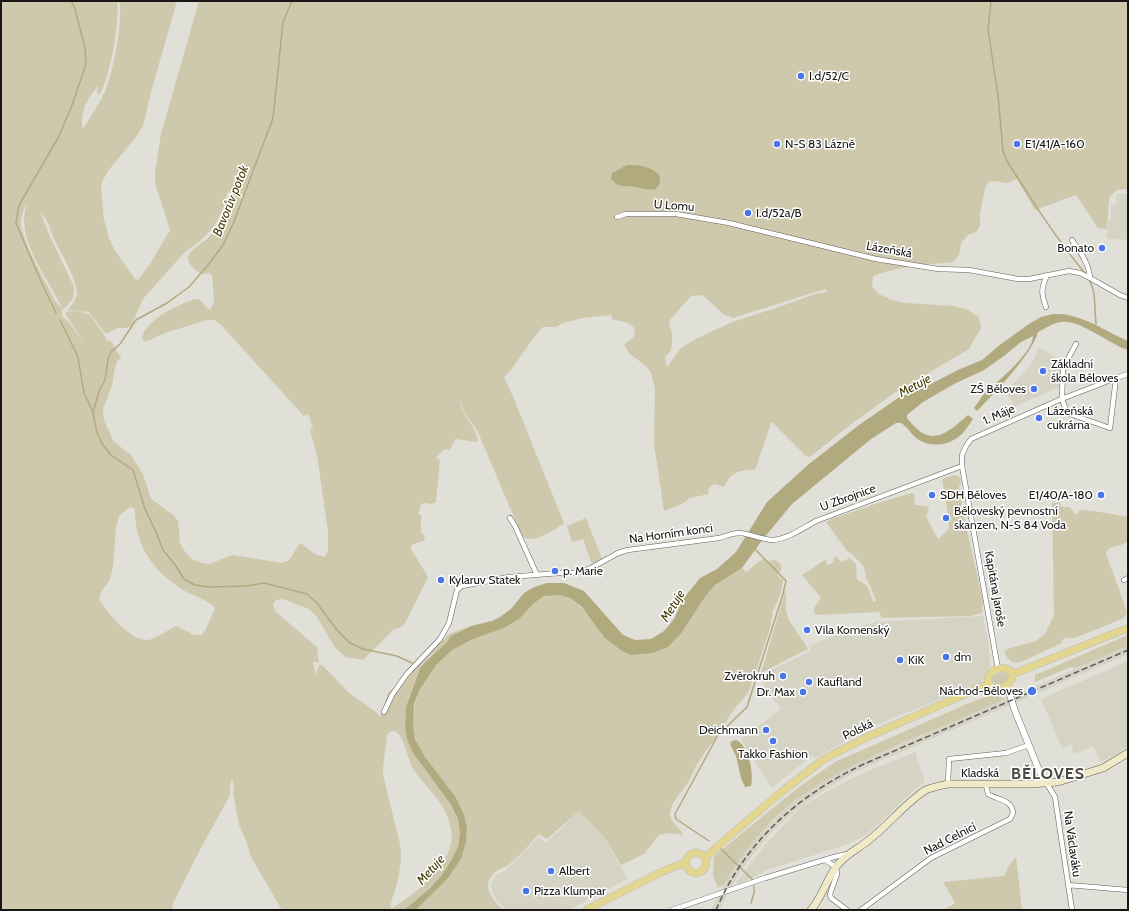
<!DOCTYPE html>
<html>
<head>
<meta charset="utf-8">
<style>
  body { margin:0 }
  #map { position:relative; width:1129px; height:911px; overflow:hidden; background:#e0dfd8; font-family:Cabin,sans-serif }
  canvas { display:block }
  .frame { position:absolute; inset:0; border:2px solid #181715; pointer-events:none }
</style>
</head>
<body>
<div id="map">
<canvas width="1129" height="911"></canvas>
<div class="frame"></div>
</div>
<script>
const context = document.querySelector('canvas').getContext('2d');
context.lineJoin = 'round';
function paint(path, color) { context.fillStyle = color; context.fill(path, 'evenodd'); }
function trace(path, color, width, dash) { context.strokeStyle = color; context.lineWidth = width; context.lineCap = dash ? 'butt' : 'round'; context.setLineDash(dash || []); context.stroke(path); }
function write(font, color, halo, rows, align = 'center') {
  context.font = font + ' Cabin,sans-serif'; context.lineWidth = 3; context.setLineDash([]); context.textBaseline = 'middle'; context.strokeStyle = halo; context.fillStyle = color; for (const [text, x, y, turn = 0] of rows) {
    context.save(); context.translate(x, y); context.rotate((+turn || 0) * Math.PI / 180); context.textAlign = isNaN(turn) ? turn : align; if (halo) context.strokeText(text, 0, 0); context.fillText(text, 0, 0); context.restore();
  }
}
paint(new Path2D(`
  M1117 194H1128L1127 240 1109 239 1107 236 1108 222 1111 219V205H1116Z
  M1039 347 1056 358 1061 365 1060 377 1062 386 1015 406 1006 392 1031 365Z
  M983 616 989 648 990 667 981 683 873 726 815 758 812 755 772 788 741 739 781 709 765 688 764 680 767 672 811 651 809 646 837 634 876 622Z
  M1128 646V654L866 767 848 776 824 790 797 809 771 833 744 866 727 895 720 910H711L727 878 753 842 766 828 792 803 820 783 844 769 863 761Z
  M1128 661V746L1120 752 1101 762 1093 746 1074 754 1071 744 1062 748 1041 699Z
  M915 752 925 783 920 785 866 835 845 845 767 870 737 885V881L766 844 801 807 830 790 861 774Z
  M579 811 605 838 627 879 569 910H507L497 901 492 891 491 885 493 880 496 875 506 870 539 837 546 843Z`), '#d5d3c4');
paint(new Path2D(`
  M1 1H117C120 20 110 79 99 95L97 93 98 86C88 98 79 112 83 129 91 116 100 103 106 89 113 72 124 18 119 1H177L151 92 143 126 136 137 108 171 102 182 101 188 104 220 109 238 114 249 135 279 138 280 150 264 170 230 155 183V172L161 134 199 1H1128V189L1117 190 1109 197 1107 229 1098 228 1076 195 1035 210 1017 179 1008 183 992 181 988 183 985 188 980 213V226L976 232 968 235 961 243 959 255 953 262C933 264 889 267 873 277L872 286 877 293 892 300 906 303 953 306 968 310 979 317 981 328 969 349 893 394 850 425 810 457 806 456 773 423H771L755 470C739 470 732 471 724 487L714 484 708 489 709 494 690 498 682 504 664 511 654 443 655 388 651 373 646 366 630 354 624 345C627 342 632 339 634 336 639 323 621 321 613 320L611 315 583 318 563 323 556 327H543L532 340 511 370 504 377 514 399 564 523C559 528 539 539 531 539 528 539 525 538 522 536L477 430C471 421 461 412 461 402L448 399 460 402C460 414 476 425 478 442L455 439 450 450 444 449 436 458 440 460 436 502 432 504 424 503 421 505 418 514 421 515V533L424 535 425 540 412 545 410 547 428 577 405 623 402 627 394 629 363 660 345 657 334 646 317 617 309 609 283 599 276 600 273 605 276 612 317 647 319 663 314 661 313 663 316 675 319 665H322L349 693 376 712 380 717 388 693 449 634 471 626C465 629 458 632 452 636 450 637 448 640 446 643 438 651 426 657 420 668 417 673 416 679 414 684 392 739 416 756 446 798 453 809 461 821 460 834 459 867 427 890 404 910H282L251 857 246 840 239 825 233 793 234 787 232 779 230 786V795L203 844 173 903 172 910H1ZM228 191 232 196 229 198C225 214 221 225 209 237 203 243 188 250 188 259 188 265 196 270 200 274L209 273 212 275 214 302 211 309H208L199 299H196C179 304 146 319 142 338L145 342 165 333 207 320H215L222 326 304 416 308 414 313 427 310 430 317 455 328 532V550L325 557 315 554 300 543 289 560 282 563 232 555 210 564 202 563 192 559 186 553 180 543 178 521 173 515 151 499 143 474 131 455 114 442 104 420 103 408 112 386 115 367 118 360 121 359 120 356 110 340 105 342 107 339 90 315C83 312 71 309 65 313L74 327 86 347 69 322 62 316V309H63C71 303 75 297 74 287L48 232 40 212C48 219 50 230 54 239 61 254 77 278 77 294 76 300 72 305 68 310L89 312 106 334 117 328H127L133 325 135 317 143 299 184 253 201 240 212 229 222 212ZM27 203C14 239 48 277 62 308L55 301C45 280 24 247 21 224 21 217 23 209 27 203ZM825 289 827 292 815 294 776 308 735 321 706 334 701 337 697 338 681 348 667 367 665 357 670 352 672 345V333L669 325 670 320 691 296 700 295 704 296 723 314 733 318ZM130 507 134 508C136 515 135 523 137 530 143 558 162 577 185 591 194 596 208 600 215 608L205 631 201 635H194L177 626C169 629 161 635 152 639 134 646 109 614 100 601 97 593 109 584 111 576 116 557 113 538 118 519L120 515ZM393 731C404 732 407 757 412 767 420 781 434 792 442 806 448 816 454 831 451 844 446 867 413 897 392 908L390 906 398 880 400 867 401 856 400 844 383 775V767L387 735 389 732Z
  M955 475 960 477 961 484 959 486 964 517 983 601 982 613 970 616 882 618 879 612 816 615 814 612V608L821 598 802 575 825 560 828 565 834 562 833 559 837 556 841 562 850 558 856 564 857 579 867 586 873 601 875 602 876 600 866 577 864 567 852 554 847 551 826 522 831 519 878 503 912 493 914 494 915 505 927 506 929 509 926 517 938 539 949 529 948 515 945 495H947L946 490H944L942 479Z
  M1060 502 1061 507H1069L1075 514H1077L1080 510 1094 511 1128 517V541L1121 545 1109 548 1106 554 1124 603 1127 614 1122 619 1077 637 1072 638H1065L1062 640V643L1021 662C1012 665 1007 659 1004 651L1010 648 1036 641 1045 634 1054 615 1052 503Z
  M586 518 602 559 594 563 591 562 583 539 572 542 567 526Z
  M764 558 767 561 776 560 781 565V570L777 575 783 580 780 595 773 611 770 628 756 671C751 677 753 684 749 691 744 699 736 706 730 715 727 720 724 726 721 731 713 742 703 754 696 766 694 769 693 773 691 777 685 789 672 800 670 813 669 822 682 828 683 837L679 834 669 833 659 835 644 854 621 865 605 838 579 811 547 839 539 834C530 844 521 854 511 863 508 867 502 867 498 870 479 883 491 898 503 910H416L431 895 466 842C463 832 459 803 454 795 440 773 415 754 413 726 411 698 429 666 451 650 470 637 493 634 512 622 529 612 536 591 560 595 577 598 582 609 592 621 602 631 612 641 622 651L682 632 705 597 715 585 742 568 746 572Z
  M786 589V611L789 620 808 649 761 673Z
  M1128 635V646L1076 668 1071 667 1035 682V675Z
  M1004 672 1009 675C1008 682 1003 684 997 685L991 682 992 677 996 674Z
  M996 695 1005 699C972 714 938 728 905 742 866 759 827 776 793 802 764 825 742 854 723 885L718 887 713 876 714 856 799 787 835 762 969 703 988 696Z
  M1016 857 1022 910H944L955 903 943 882 1004 876 1009 865Z`), '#cec9ac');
paint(new Path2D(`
  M627 165C639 165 652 166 660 176 661 196 647 189 636 187 624 185 618 189 611 178L612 173Z
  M1053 314C1059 314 1066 314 1072 316 1093 321 1109 333 1128 341V350C1109 344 1080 319 1061 322 1053 323 1046 328 1038 332 1033 353 993 395 977 411L974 408C978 403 981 397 985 393 997 382 1033 353 1033 336L1021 342 1004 356 984 370 954 384 923 402 907 415V418C930 448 944 436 968 415L973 419C970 423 967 428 964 432 953 444 934 449 919 440 912 436 908 427 901 423H896L871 439 792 504 763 539 742 568 715 585 705 597 682 632 668 647 652 653 631 655 622 651 604 637 581 606 570 598 559 595 544 596 534 603 520 618 504 628 473 639 452 650 436 665 420 689 414 704 413 725 415 739 425 757 455 796 464 815 467 828 466 842 461 859 447 879 416 910H404L430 888 442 875 451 861 458 847 460 833 458 819 451 805 413 753 407 739 405 727 406 707 420 668 426 661 446 643 451 636 471 626 492 621 500 617 511 609 524 593 534 587 547 583H564L584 591 623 635 635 640 651 639 664 631 674 619 683 599 700 578 717 569 736 552 767 502 809 464 859 425 901 396 917 391 958 370 982 360 1001 344 1029 324 1041 317Z
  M736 740C749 745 754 774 751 786L745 787 741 778 736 756 730 744 732 741Z`), '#b2aa7f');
trace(new Path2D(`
  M292 1 283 22 273 118 233 224 223 245 208 265 189 287 167 303 136 320 120 344 111 352 108 359 105 380 99 391 93 413 97 433 103 445 111 455 133 470 145 509 156 532 163 550 176 566 184 579 195 585 209 587 247 586 264 583 307 594 317 603 337 630 350 643 363 649 397 656 412 663
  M991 1 988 30 998 95 1003 151 1007 161C1031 199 1055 237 1084 272
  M1090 281 1094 293 1096 324
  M56 313 43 286 16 223 19 205 58 138 71 108 86 64 85 48 75 9 71 1
  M60 320 78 357 84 393 93 412
  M709 841 676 819 675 814 718 735 747 707 783 594 786 581 755 549
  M720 848 753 880
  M751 903 754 893V886`), '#b2aa7f', 1.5);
const minor = new Path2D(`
  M617 217 626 214H676L729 223 876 259 938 269 969 270 1018 279H1029L1069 271 1080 273 1090 278 1120 295 1128 298
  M1072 240C1080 252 1089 263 1090 278
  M1046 307C1041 293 1041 289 1047 275
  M1076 344 1063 368 1062 399 1067 413 1110 428 1116 378
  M510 518 515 526 537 575
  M1124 580 1128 578
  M998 669 962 466V455L966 446 971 439 1059 400 1116 378 1128 374
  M384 712 392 695 406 675 440 639 449 623 457 590 462 586 509 577 559 573H577L591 568 618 553 628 550 719 538C726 536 732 533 740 533 751 534 762 540 773 540 788 539 803 528 816 521L962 466
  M948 784 949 759 1006 753 1029 745
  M1047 784 1055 797 1072 910
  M825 860 836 867 837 874 830 894 831 898 847 910
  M1068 885 1128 890
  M672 910 765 878 834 857 847 854
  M861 910 931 858 1010 819 1013 813C1012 799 997 800 988 794L986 785`);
const tertiary = new Path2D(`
  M1007 686 1015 711 1043 780 1047 784`);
const secondary = new Path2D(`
  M811 910C822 897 826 881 836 867 844 855 858 849 869 840 888 825 904 805 924 791 931 787 939 786 948 784H1030L1058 782 1103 768 1128 753`);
const primary = new Path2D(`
  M1001 668C1026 668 1004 700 988 684V677L994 670Z
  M1013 674 1128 628
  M686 863a10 10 0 1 1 20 0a10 10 0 1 1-20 0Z
  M705 858 720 844 785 789 824 759 865 738 988 684
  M586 910 661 872 686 862`);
trace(minor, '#605f59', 5.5);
trace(tertiary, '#605f59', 7);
trace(secondary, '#605f59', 8);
trace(primary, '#bebebd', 8);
trace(minor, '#fff', 4.5);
trace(tertiary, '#fff', 6);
trace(secondary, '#f1eac8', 7);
trace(primary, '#e2d691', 7);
trace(new Path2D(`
  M716 910C745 842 798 795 864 764L1128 650`), '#5c5b57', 1.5, [6, 3]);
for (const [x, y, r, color] of [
  [801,76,4,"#4876e8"],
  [777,144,4,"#4876e8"],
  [1017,144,4,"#4876e8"],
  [748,213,4,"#4876e8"],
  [1102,248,4,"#4876e8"],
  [1043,371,4,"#4876e8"],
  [1034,389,4,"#4876e8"],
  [1039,418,4,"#4876e8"],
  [932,495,4,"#4876e8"],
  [1101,495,4,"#4876e8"],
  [946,518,4,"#4876e8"],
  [555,571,4,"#4876e8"],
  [441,580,4,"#4876e8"],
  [807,630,4,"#4876e8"],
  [946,657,4,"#4876e8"],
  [900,660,4,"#4876e8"],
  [783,676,4,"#4876e8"],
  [809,682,4,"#4876e8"],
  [1032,691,5,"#4876e8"],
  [803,692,4,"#4876e8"],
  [766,730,4,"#4876e8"],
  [773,741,4,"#4876e8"],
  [551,871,4,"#4876e8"],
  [526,891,4,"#4876e8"]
]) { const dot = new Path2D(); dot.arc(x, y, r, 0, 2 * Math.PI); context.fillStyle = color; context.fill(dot); trace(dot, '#fff', 1.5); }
write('12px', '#181715', '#fff', [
  ["I.d/52/C",809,76],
  ["N-S 83 Lázně",785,144],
  ["E1/41/A-160",1025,144],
  ["I.d/52a/B",756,213],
  ["Bonato",1094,248,"right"],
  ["Základní",1051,364],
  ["škola Běloves",1051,378],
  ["ZŠ Běloves",1026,389,"right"],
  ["Lázeňská",1047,411],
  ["cukrárna",1047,425],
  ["SDH Běloves",940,495],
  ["E1/40/A-180",1093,495,"right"],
  ["Běloveský pevnostní",954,511],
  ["skanzen, N-S 84 Voda",954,525],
  ["p. Marie",563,571],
  ["Kylaruv Statek",449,580],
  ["Vila Komenský",815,630],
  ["dm",954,657],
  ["KiK",908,660],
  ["Zvěrokruh",775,676,"right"],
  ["Kaufland",817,682],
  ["Náchod-Běloves",1023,691,"right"],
  ["Dr. Max",795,692,"right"],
  ["Deichmann",758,730,"right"],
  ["Takko Fashion",773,754,"center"],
  ["Albert",559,871],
  ["Pizza Klumpar",534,891]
], 'left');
write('12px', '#181715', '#fff', [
  ["U Lomu",674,206,4],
  ["Lázeňská",889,250,10],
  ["1. Máje",999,415,-24],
  ["U Zbrojnice",848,498,-20],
  ["Na Horním konci",671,534,-8],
  ["Kapitána Jaroše",995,589,80],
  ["Polská",858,730,-25],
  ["Kladská",980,773],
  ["Nad Celnicí",950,839,-27],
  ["Na Václaváku",1072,844,82]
]);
write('italic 13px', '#473e05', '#fff', [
  ["Bavorův potok",231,201,-68],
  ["Metuje",915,386,-28],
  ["Metuje",673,606,-59],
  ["Metuje",431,870,-48]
]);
context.letterSpacing = '1px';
write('bold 16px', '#474640', '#fff', [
  ["BĚLOVES",1048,774]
]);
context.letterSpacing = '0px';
</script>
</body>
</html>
